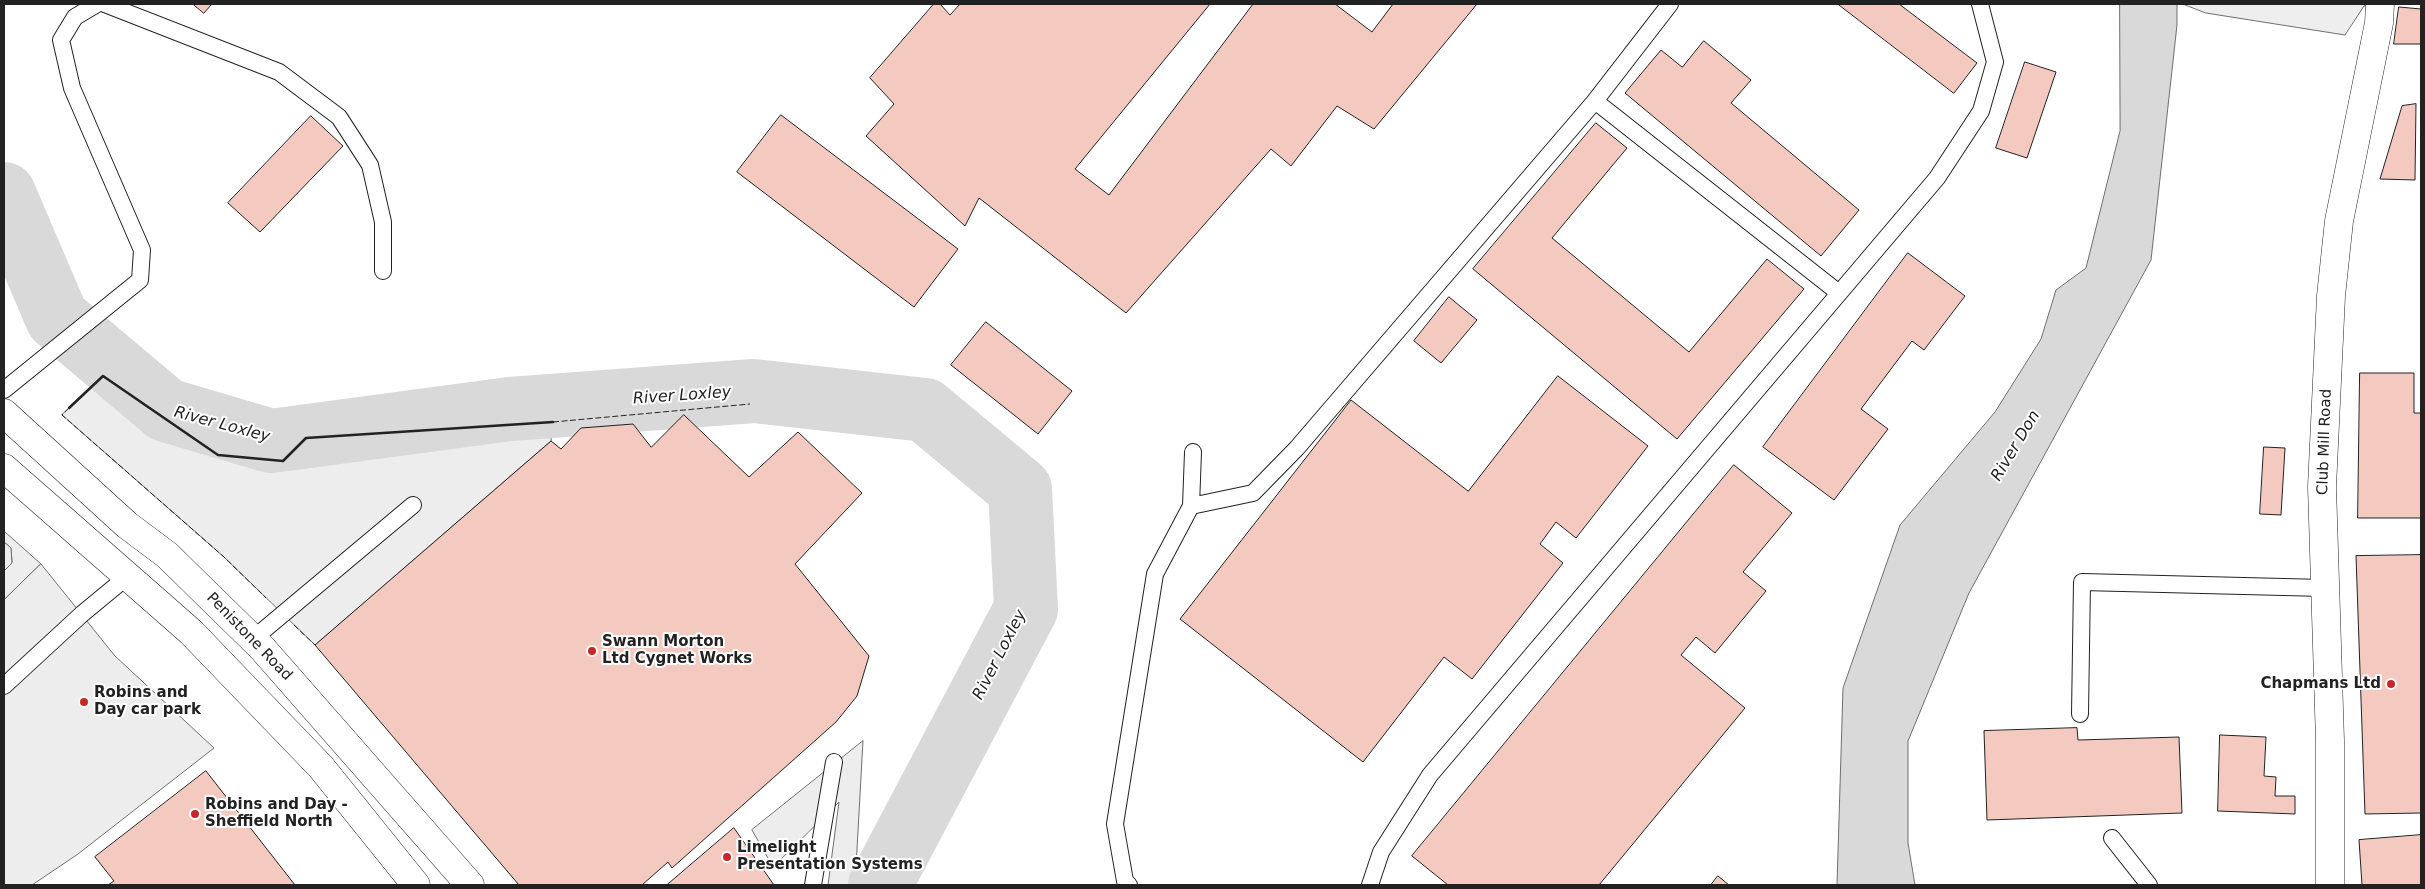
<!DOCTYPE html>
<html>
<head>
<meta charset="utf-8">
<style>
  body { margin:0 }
  #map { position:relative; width:2425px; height:889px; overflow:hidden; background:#fff; font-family:"DejaVu Sans",sans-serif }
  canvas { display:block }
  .frame { position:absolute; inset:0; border:5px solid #222; pointer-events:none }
</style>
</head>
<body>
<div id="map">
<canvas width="2425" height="889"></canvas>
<div class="frame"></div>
</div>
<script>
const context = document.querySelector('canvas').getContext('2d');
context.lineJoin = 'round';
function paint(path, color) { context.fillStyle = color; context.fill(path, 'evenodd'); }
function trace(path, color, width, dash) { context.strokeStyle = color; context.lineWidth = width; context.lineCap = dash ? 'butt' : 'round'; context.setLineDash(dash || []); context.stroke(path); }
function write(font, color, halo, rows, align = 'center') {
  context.font = font + ' "DejaVu Sans",sans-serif'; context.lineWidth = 4; context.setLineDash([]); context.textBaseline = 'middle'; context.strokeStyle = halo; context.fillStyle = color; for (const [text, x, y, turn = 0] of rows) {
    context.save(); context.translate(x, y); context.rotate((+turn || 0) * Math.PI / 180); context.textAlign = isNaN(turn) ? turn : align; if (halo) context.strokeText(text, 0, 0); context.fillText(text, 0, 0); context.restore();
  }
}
const green = new Path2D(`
  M2183 4H2377L2364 6 2345 35 2206 13Z
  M4 531 41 564 4 600V571L12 562 11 548 4 542Z`);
paint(green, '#eee');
trace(green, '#6f6f6f', 1);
const parking = new Path2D(`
  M103 376 218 455 283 461 306 438 553 422 551 441 315 645 224 557 62 415Z
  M4 542 11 548 12 563 4 571Z
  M41 564 115 656 214 748 78 854 32 885H4V600Z
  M863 741 855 885H828L839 802 773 867 752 830Z`);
paint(parking, '#ededed');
trace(parking, '#6f6f6f', 1);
const water = new Path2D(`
  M2120 4H2177V25L2151 260 1969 593 1908 741V843L1915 885H1837L1843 688 1900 525 1995 412 2041 339 2056 290 2086 268 2120 131Z`);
paint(water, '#d9d9d9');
trace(water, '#6f6f6f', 1);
trace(new Path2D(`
  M4 194 57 318 166 410 271 441 510 409 754 391 925 410 1020 489 1026 609 880 885`), '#d9d9d9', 64);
const building = new Path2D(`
  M193 4H212L204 13Z
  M934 4H940L950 15 960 4H1210L1075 169 1109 195 1253 4H1335L1372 32 1393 4H1477L1374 129 1337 106 1291 166 1271 149 1126 313 979 198 965 226 866 136 894 104 870 78Z
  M1838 4H1899L1977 63 1954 93Z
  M2399 7 2421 9V44H2394Z
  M1704 41 1751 80 1731 103 1859 210 1821 256 1625 93 1661 50 1682 67Z
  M2025 62 2056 72 2027 158 1996 148Z
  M2416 104 2415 180 2380 179 2402 106Z
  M781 115 958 249 914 307 737 172Z
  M311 116 343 146 260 232 228 203Z
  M1596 123 1627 148 1552 238 1689 352 1767 259 1804 289 1677 439 1473 269Z
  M1908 253 1965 296 1924 350 1912 341 1861 409 1888 429 1834 500 1763 447Z
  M1449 297 1477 320 1441 363 1414 341Z
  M986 322 1072 391 1038 434 951 365Z
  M2360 373H2414V413H2421V518H2358Z
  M1558 376 1648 446 1576 538 1556 522 1540 544 1563 563 1472 679 1444 657 1363 762 1180 619 1351 400 1468 491Z
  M684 415 749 477 798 432 862 493 795 564 869 656 857 696 836 722 672 868 668 862 642 885H519L315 645 551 441 561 449 581 428 633 424 651 447Z
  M2264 447 2285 448 2281 515 2260 514Z
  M1734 465 1792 513 1743 572 1766 591 1715 653 1696 637 1681 655 1745 708 1599 885H1448L1412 856Z
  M2421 555V813L2365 814 2356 556Z
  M2077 728 2078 740 2179 737 2182 813 1987 820 1984 731Z
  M2220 735 2266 737 2264 776 2276 777 2275 796H2295V814L2218 811Z
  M206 771 295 885H108L114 881 95 857Z
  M734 828 774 885H667Z
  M2421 835V885H2362L2359 840Z
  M1718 876 1729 885H1711Z`);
paint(building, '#f3c9c0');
trace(building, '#222', 1);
const lane = new Path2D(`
  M105 4 279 72 339 117 370 165 383 222V271
  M1670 4 1595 101 1839 293
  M4 390 140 280 142 250 72 88 61 40 75 17 97 4
  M1191 506 1253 493 1297 448 1595 101
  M253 639 413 505
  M4 686 82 614 128 576
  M2080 714 2082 582 2324 588
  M2112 838 2149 885
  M813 885 834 762
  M1129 885 1125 881 1115 824 1155 574 1191 506 1193 452
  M1370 885 1381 852 1430 775 1937 178 1981 111 1995 62 1980 4`);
const street = new Path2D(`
  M2330 885V741L2322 487 2331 296 2339 221 2379 23 2380 4`);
const highway = new Path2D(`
  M4 413 127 525 167 555 262 648 470 885
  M4 468 191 632 321 767 416 885`);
trace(lane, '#222', 18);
trace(street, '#222', 29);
trace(highway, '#222', 29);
trace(lane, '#fff', 16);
trace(street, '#fff', 28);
trace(highway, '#fff', 28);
trace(new Path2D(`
  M69 408 62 415 224 557 266 598
  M553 422 750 404
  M294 625 315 645`), '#222', 1, [6, 2.5]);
trace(new Path2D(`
  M69 408 103 376 218 455 283 461 306 438 553 422`), '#222', 2.5);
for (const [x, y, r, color] of [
  [592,651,5,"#c62828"],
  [2391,684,5,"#c62828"],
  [84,702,5,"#c62828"],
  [195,814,5,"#c62828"],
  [727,857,5,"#c62828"]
]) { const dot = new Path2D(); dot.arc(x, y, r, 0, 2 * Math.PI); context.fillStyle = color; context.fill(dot); trace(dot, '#fff', 2); }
write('15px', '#222', '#fff', [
  ["Club Mill Road",2325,442,-88],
  ["Penistone Road",249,637,46]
]);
write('bold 15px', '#222', '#fff', [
  ["Swann Morton",602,642],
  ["Ltd Cygnet Works",602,659],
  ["Chapmans Ltd",2381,684,"right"],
  ["Robins and",94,693],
  ["Day car park",94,710],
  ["Robins and Day -",205,805],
  ["Sheffield North",205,822],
  ["Limelight",737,848],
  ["Presentation Systems",737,865]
], 'left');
write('italic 16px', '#222', '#fff', [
  ["River Loxley",682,396,-4],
  ["River Loxley",222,425,15],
  ["River Don",2016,446,-59],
  ["River Loxley",1000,655,-63]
]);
</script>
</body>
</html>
